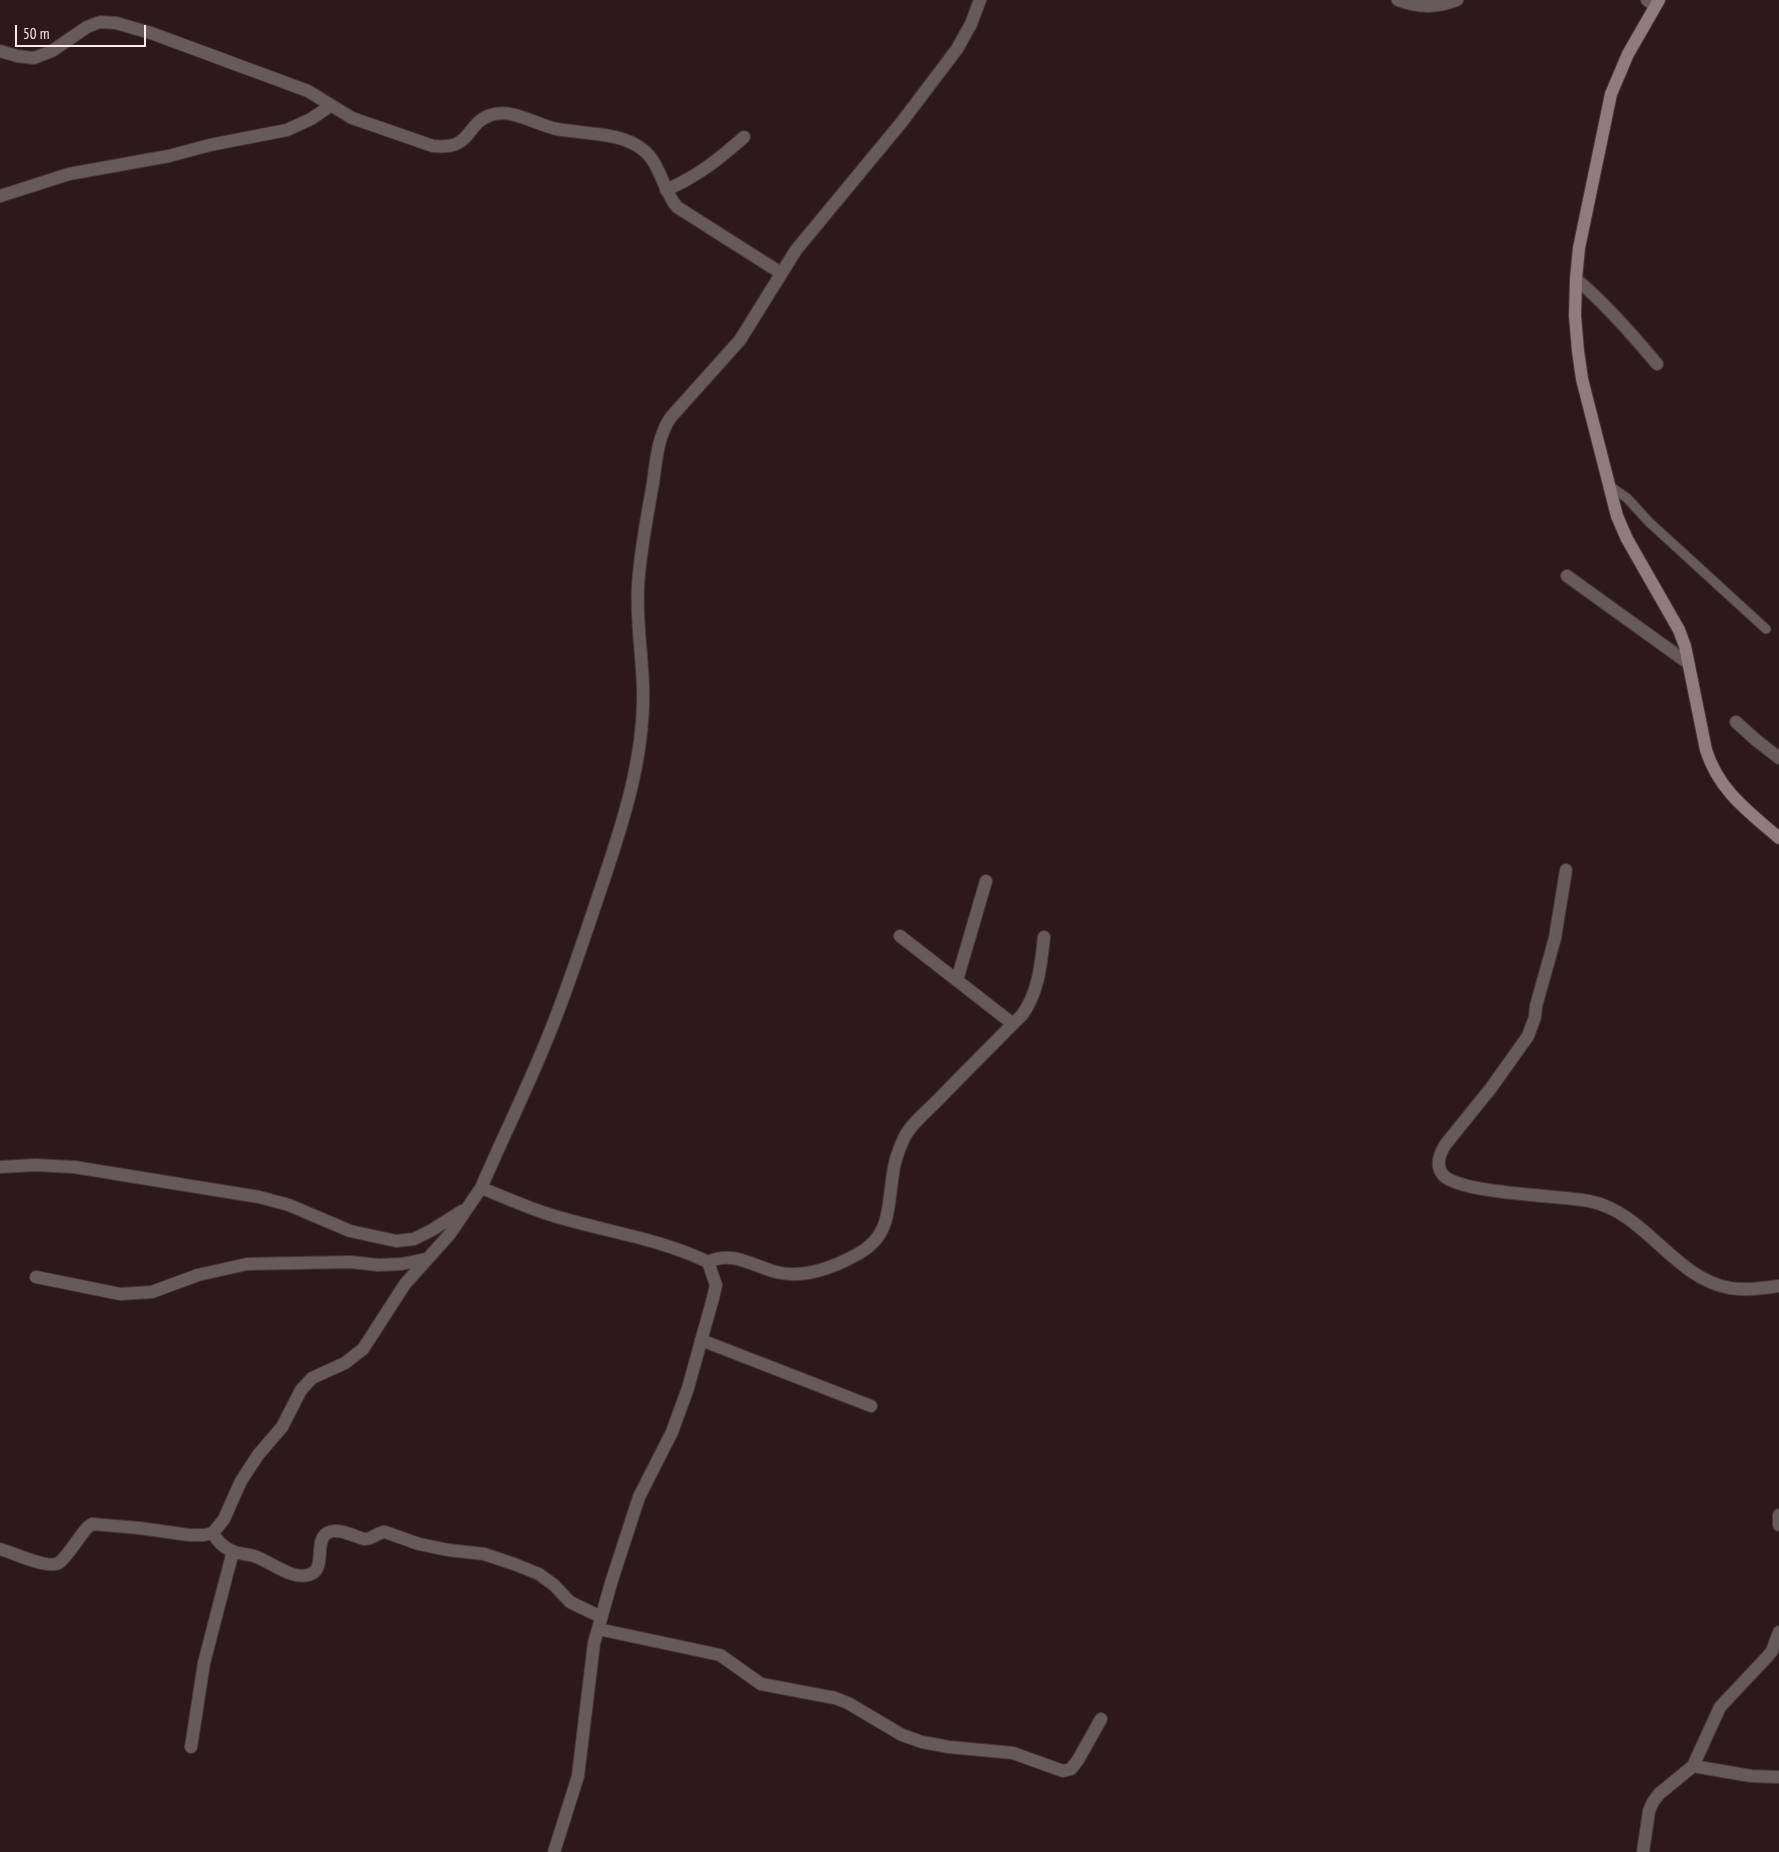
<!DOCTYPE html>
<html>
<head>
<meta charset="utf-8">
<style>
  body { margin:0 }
  #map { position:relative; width:1779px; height:1852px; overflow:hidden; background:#2d181a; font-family:"PT Sans Narrow",sans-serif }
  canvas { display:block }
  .scale { position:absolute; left:15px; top:25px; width:131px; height:22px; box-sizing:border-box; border:2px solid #fbebec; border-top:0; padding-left:6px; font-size:15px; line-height:18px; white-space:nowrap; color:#fbebec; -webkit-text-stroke:4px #2d181a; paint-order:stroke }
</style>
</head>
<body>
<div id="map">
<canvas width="1779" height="1852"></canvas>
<div class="scale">50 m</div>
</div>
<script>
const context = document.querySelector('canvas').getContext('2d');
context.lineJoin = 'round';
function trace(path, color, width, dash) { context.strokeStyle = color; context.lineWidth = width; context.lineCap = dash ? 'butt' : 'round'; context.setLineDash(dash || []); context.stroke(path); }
const lane = new Path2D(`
  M1608 485 1627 498 1649 522 1766 629`);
const street = new Path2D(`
  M1398 0C1418 8 1437 8 1457 0
  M1647 0 1655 6
  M0 51 17 56 34 58 52 51 87 27 100 22 116 23 151 33 308 91 352 118 433 146C474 150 464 124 491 115 513 108 536 125 557 129 583 134 621 132 642 149 661 163 662 189 677 207L781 273
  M666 190C698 176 718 160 744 137
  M0 196 69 174 169 156 210 145 287 130 311 119 330 106
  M1576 279C1606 304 1632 334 1657 364
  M1567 576 1688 663
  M1736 722 1756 740 1779 758
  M1566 870 1555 938 1536 1006 1535 1017 1528 1036 1491 1088 1445 1145C1439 1155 1435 1167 1444 1176 1464 1194 1558 1195 1589 1201 1646 1212 1673 1278 1730 1288 1745 1291 1763 1288 1779 1286
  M900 936 1013 1024
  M957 980 986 881
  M0 1167 35 1165 74 1167 259 1197 289 1205 350 1231 396 1241 414 1239 432 1230 462 1211
  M708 1262C732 1250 753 1266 776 1272 804 1279 832 1268 856 1255 892 1236 887 1209 893 1174 894 1162 899 1149 904 1138 911 1124 926 1112 937 1101 965 1072 994 1043 1022 1015 1039 992 1041 963 1044 937
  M36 1277 120 1294 152 1292 198 1275 247 1264 350 1262 378 1265 402 1264 426 1259
  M701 1340 871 1406
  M1779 1515V1525
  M213 1533C217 1541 223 1547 232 1551 239 1554 247 1554 254 1556 270 1561 293 1582 311 1574 326 1568 314 1541 327 1533 338 1527 353 1536 364 1539 372 1540 377 1532 385 1532L419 1544 448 1550 484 1554 514 1564 539 1574 554 1585 570 1602 601 1617
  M0 1549C12 1552 50 1571 60 1562 70 1553 78 1538 87 1528L92 1524 139 1528 189 1535H204L213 1533 224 1519 241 1481 258 1455 282 1427 301 1390 312 1378 345 1363 363 1349 405 1284 449 1235 481 1188
  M598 1629 720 1655 761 1684 835 1698 848 1703 902 1735 922 1742 949 1747 1013 1753 1063 1771 1071 1769 1078 1760 1101 1719
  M191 1747 204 1663 233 1551
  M1693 1766 1751 1776 1779 1777
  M554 1852 578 1776 594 1643 612 1580 639 1497 672 1432 688 1388 713 1298 716 1285 708 1262C657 1237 599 1231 545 1213 524 1206 502 1196 481 1188 506 1130 535 1073 557 1014 573 972 587 930 601 888 623 823 645 756 643 687 642 653 636 620 638 586 640 552 647 517 653 483 656 461 658 435 671 417L740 340 796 250 901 123 957 49 971 24 980 0
  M1643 1852 1649 1811 1653 1802 1659 1794 1693 1766 1720 1707 1767 1657 1772 1651 1779 1632`);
const secondary = new Path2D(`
  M1659 0 1628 54 1611 94 1579 248 1576 279 1575 316 1578 351 1582 379 1617 516 1627 539 1679 630 1685 646 1706 750C1719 791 1748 811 1779 838`);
trace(lane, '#4a3637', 11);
trace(street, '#4a3637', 14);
trace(secondary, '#4a3637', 14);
trace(lane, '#665a5b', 9);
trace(street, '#665a5b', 12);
trace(secondary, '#8f7c7d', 12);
</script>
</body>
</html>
